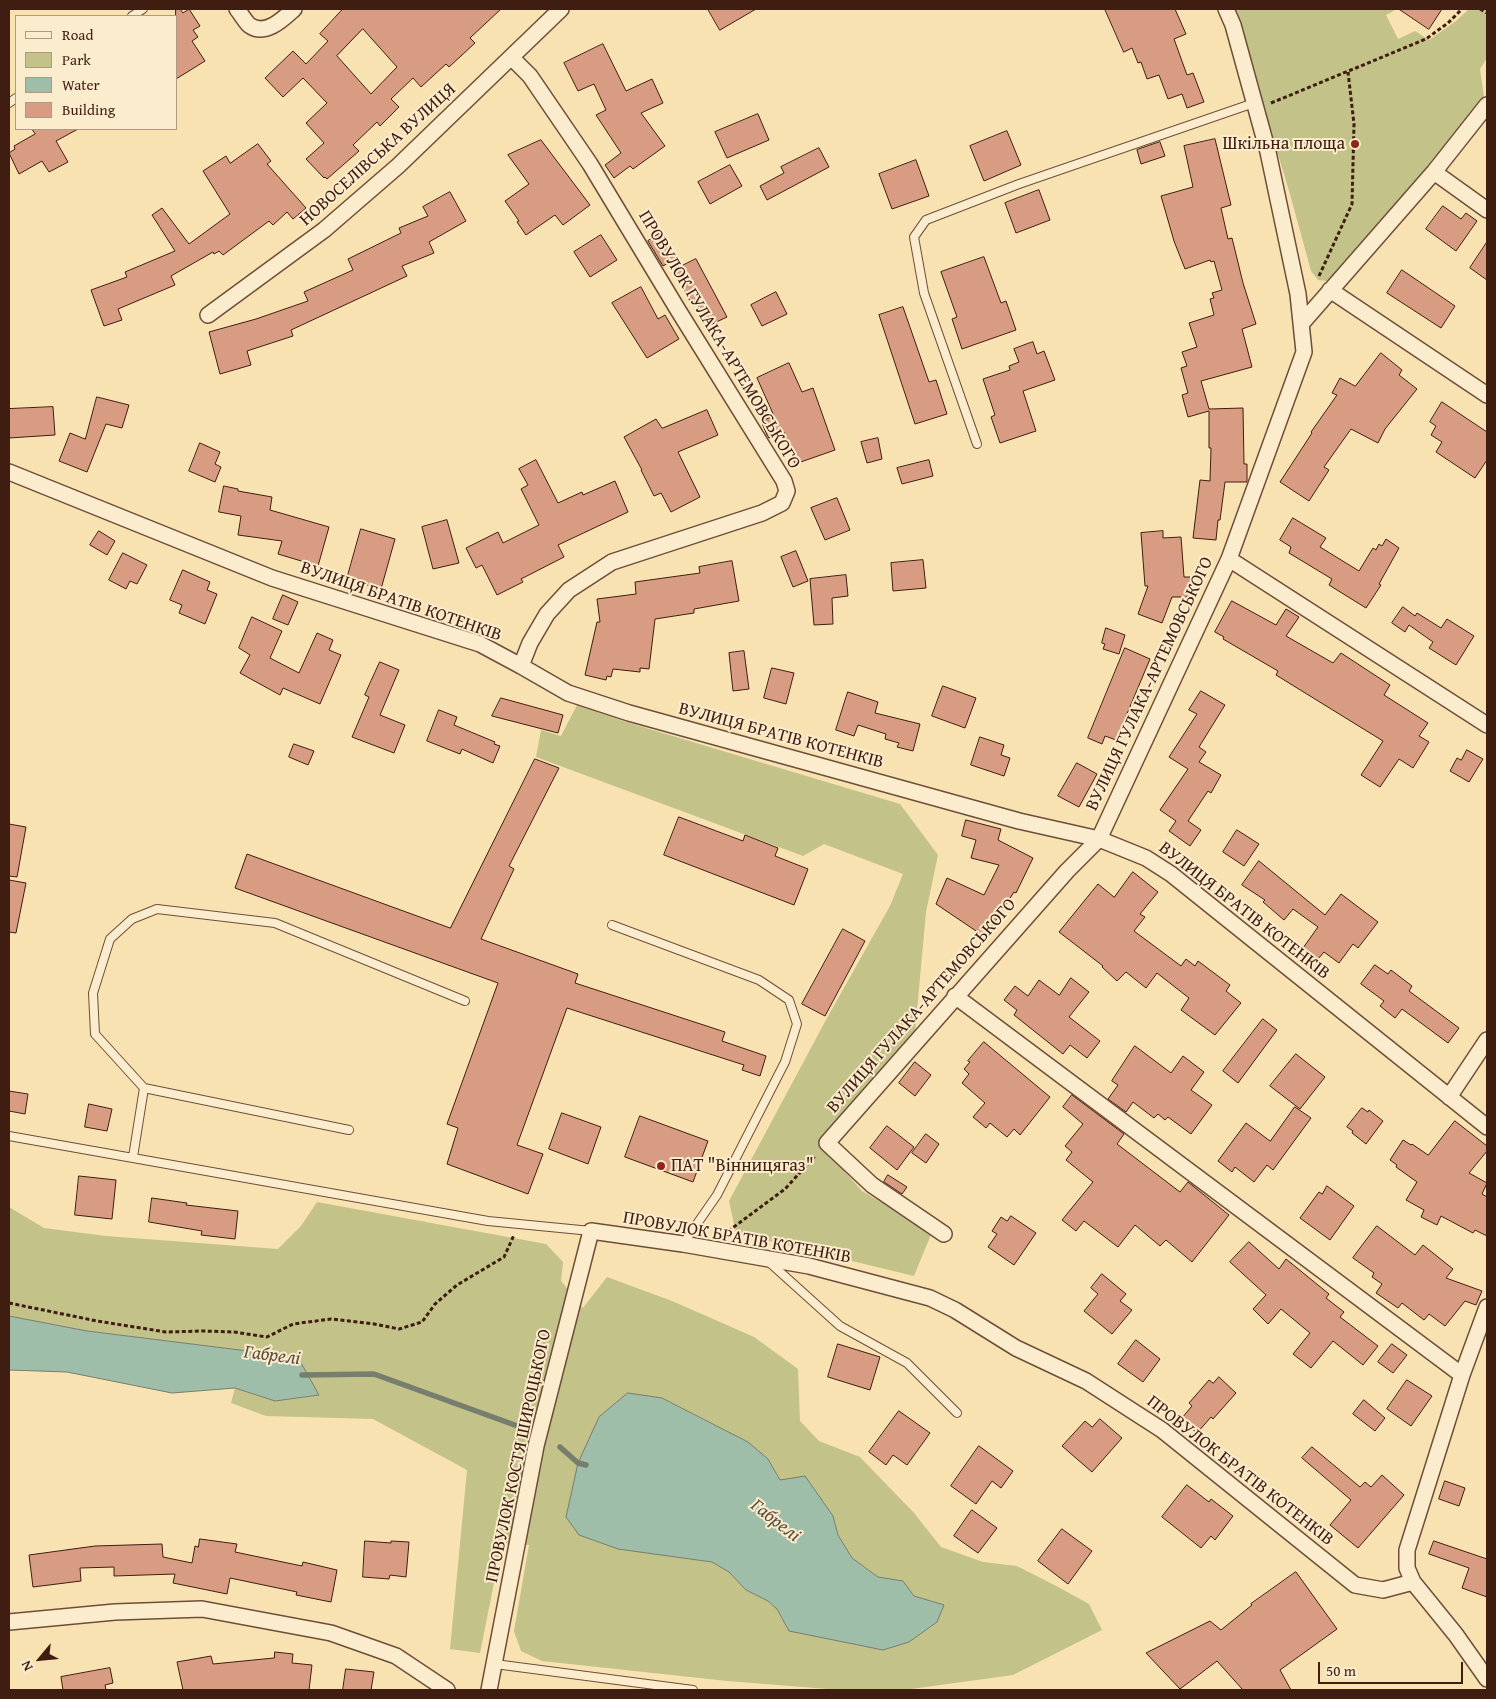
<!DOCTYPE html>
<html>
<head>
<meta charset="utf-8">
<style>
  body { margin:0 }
  #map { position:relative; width:1496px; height:1699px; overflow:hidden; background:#f9e2b2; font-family:"Gentium Book Plus",serif }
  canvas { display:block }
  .frame { position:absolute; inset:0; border:10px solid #401d11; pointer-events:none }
  .legend { position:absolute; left:15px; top:15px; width:162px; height:115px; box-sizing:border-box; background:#fbeccd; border:1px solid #b09982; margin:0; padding:6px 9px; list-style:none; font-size:15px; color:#401d11 }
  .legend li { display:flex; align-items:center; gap:10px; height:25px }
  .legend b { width:25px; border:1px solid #b09982 }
  .north { position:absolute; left:15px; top:1634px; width:50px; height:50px; -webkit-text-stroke:4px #fbeccd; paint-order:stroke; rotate:242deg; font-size:14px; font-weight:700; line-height:20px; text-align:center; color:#401d11 }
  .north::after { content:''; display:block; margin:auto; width:18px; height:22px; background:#401d11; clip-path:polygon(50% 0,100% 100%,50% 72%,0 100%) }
  .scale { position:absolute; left:1318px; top:1662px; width:145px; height:22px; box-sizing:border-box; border:2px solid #401d11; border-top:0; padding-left:6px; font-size:15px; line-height:18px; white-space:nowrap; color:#401d11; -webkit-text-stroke:4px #fbeccd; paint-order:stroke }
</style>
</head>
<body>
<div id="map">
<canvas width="1496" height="1699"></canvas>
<div class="frame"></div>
<ul class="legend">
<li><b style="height:6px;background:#fbeccd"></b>Road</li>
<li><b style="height:14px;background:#c2c289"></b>Park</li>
<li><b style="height:14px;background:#9ebeaa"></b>Water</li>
<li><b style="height:14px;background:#d89c83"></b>Building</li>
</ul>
<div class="north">N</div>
<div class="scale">50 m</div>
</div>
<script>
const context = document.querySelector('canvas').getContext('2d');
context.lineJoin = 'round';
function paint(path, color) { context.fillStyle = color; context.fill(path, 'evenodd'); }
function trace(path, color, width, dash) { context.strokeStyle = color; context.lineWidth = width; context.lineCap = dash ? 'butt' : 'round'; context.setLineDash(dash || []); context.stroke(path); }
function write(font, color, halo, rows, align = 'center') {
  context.font = font + ' "Gentium Book Plus",serif'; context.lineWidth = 4; context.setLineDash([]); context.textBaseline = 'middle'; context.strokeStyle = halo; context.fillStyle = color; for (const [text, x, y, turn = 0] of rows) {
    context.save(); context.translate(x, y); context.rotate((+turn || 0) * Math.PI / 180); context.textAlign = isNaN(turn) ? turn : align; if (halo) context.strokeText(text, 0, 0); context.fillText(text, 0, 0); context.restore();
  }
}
paint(new Path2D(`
  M1234 9H1397L1386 15 1398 39 1415 31 1429 40 1456 21 1469 9H1487V58L1480 69 1484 97 1431 169 1339 274 1327 281 1318 280 1311 271 1290 194Z
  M577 705 626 722 900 804 938 855 926 912 915 1032 818 1142 862 1191 932 1232 914 1276 736 1233 729 1201 827 1018 890 906 903 874 824 844 803 856 536 757 541 730 561 736Z
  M317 1202 546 1244 563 1262 561 1281 583 1308 607 1277 672 1301 754 1337 798 1369 800 1421 819 1441 860 1457 914 1513 941 1547 983 1562 1017 1566 1060 1588 1089 1604 1102 1630 1013 1675 904 1690H841L727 1681 542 1661 521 1651 514 1631 529 1545 502 1543 480 1653 450 1649 467 1470 373 1419 266 1416 231 1403 235 1388 275 1401 319 1395 300 1361 240 1350 87 1331 9 1316V1207L44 1228 106 1236 278 1249 301 1226ZM662 1398 748 1442 768 1459 780 1480 833 1516 838 1535 852 1558 878 1577 902 1581 914 1596 944 1605 789 1631 777 1609 768 1601 746 1590 729 1572 712 1562 683 1558Z`), '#c2c289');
const water = new Path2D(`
  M9 1316 87 1331 240 1350 300 1361 319 1395 275 1401 235 1388 172 1393 67 1372 9 1370Z
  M628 1393 662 1398 748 1442 768 1459 780 1480 805 1476 833 1516 838 1535 852 1558 878 1577 903 1581 914 1596 944 1605 937 1622 909 1642 883 1650 789 1631 777 1609 768 1601 746 1590 729 1572 712 1562 618 1549 579 1535 566 1517 578 1463 599 1417Z`);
paint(water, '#9ebeaa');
trace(water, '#787e6d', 1);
trace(new Path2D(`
  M302 1375 374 1374 523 1428
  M560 1447 578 1463 586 1465`), '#787e6d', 5.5);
const building = new Path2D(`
  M176 9H180L183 13 189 9 200 26 193 30 198 37 192 41 205 61 176 79Z
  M343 9H501L470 38 475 43 449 67 446 64 421 87 413 78 391 99 399 107 380 126 377 122 353 145 359 151 327 179 325 177 324 178 306 159 324 143 306 123 327 103 303 78 283 97 265 78 293 51 306 64 328 41 320 34ZM363 29 397 67 371 94 337 56Z
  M708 9H756L720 30Z
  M1105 9H1175L1186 34 1174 39 1187 75 1193 73 1204 102 1187 108 1182 94 1168 99 1159 75 1147 79 1141 62 1138 63 1132 48 1124 52Z
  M1399 9H1442L1429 29Z
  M603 44 626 91 652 79 663 103 641 113 665 146 633 169 630 166 614 178 605 165 621 153 596 115 606 110 594 84 578 91 564 63Z
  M758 114 769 140 727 158 715 132Z
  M32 129H78L56 141 68 162 49 172 42 161 19 174 9 153 15 149 14 146 35 134Z
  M1007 131 1021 165 984 181 970 146Z
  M1215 139 1231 205 1221 208 1228 239 1232 238 1243 283 1256 324 1242 329 1252 367 1201 381 1209 409 1243 408 1244 464H1247V482H1225L1220 520H1218L1216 540 1193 538 1200 480 1210 481 1211 448H1209V411L1188 417 1182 395 1188 393 1181 368 1187 366 1182 352 1197 347 1189 323 1214 315 1210 299 1214 298 1212 293 1222 290 1214 261 1211 262 1210 260 1185 269 1174 241 1161 196 1193 187 1184 146Z
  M541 140 590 205 563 225 555 215 526 235 517 222 519 221 505 201 529 184 508 155Z
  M1160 142 1165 156 1141 164 1137 150Z
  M258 144 271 161 267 164 306 208 293 219 287 212 273 225 269 221 223 255 219 251 214 254 213 252 171 276 175 285 118 309 122 320 104 326 91 290 127 277 125 272 175 251 152 215 162 208 189 244 230 214 203 171 226 156 230 163Z
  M819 148 829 167 767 200 760 186 784 173 781 167Z
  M916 160 929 196 892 209 879 174Z
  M730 165 742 186 710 204 698 182Z
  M1039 190 1050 220 1016 233 1005 203Z
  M450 192 466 221 429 242 434 253 402 266 407 276 291 330 293 336 247 351 251 365 220 374 209 332 256 319 308 301 304 292 353 270 348 259 401 233 399 228 428 216 423 207Z
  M1443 206 1461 219 1466 213 1477 221 1456 251 1426 229Z
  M662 232 677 258 663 266 648 241Z
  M601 235 617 260 590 277 574 252Z
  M1487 242V280L1470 268Z
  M984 257 1001 303 1006 301 1016 330 962 349 952 319 957 317 941 272Z
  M696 259 727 317 708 326 697 303 692 305 674 270Z
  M1402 270 1455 306 1441 328 1387 293Z
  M641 287 658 319 665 315 679 339 647 358 612 303Z
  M776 292 787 314 762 326 751 305Z
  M903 307 929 382 936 380 947 414 915 424 879 315Z
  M1033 342 1037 354 1044 351 1055 380 1023 391 1036 431 1000 443 991 417 995 415 983 379 1010 370 1009 366 1019 362 1014 349Z
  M1381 353 1402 370 1399 375 1417 389 1385 429 1378 443 1351 429 1324 467 1329 470 1309 501 1280 482 1312 433 1311 432 1337 395 1332 393 1340 378 1355 386Z
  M789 363 802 392 813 388 835 450 795 464 784 432 769 438 767 435 761 421 774 416 757 378Z
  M97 397 129 405 122 428 106 424 87 472 59 461 70 433 85 439Z
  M1442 402 1487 432V460L1475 478 1436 452 1442 442 1431 435 1436 426 1430 422Z
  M53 407 55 435 9 438V409Z
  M707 410 718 435 678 452 700 497 671 512 661 493 654 496 641 470H642L624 437 656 419 662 428Z
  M878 438 882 459 867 463 861 442Z
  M200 443 220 452 215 464 221 467 215 482 189 471Z
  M536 460 558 503 582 492 583 495 615 481 628 512 558 545 564 557 521 579 523 582 497 595 482 565 476 568 466 548 498 532 503 543 539 525 521 489 528 485 519 469Z
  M929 460 933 476 902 484 897 468Z
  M224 486 238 489V491L272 497 270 510 329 527 318 566 278 554 282 541 238 535 241 516 219 512Z
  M837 498 850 530 825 540 811 508Z
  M1293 518 1326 538 1320 547 1359 571 1373 548 1376 550 1379 544 1382 546 1386 539 1399 548 1379 584 1381 585 1366 608 1329 585 1332 579 1289 553 1291 547 1280 540Z
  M447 520 459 563 433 569 422 527Z
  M361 529 395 539 381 589 347 579Z
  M99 531 115 541 107 555 90 545Z
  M1163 531V538L1181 537 1184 577H1190L1191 597H1172L1162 623 1138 614 1148 586H1145L1141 533Z
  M796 551 808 581 793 587 781 557Z
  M123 553 147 565 137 584 130 581 126 589 109 580Z
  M923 560 926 588 893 591 891 563Z
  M732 561 739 601 694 609V613L655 619 649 669 640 668V672L613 669 611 677 607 676 606 680 585 675 597 622H600L597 599 636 594 635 582 700 573 699 567Z
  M183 570 210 582 207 590 217 594 205 624 179 613 182 605 170 600Z
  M846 575 848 596 832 598 833 624 814 625 810 579Z
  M283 595 298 602 288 625 273 619Z
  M1232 601 1276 625 1286 609 1299 617 1286 636 1333 663 1341 653 1390 685 1384 695 1428 723 1419 736 1429 742 1413 768 1399 759 1380 787 1361 775 1383 741 1276 675 1278 671 1223 639 1224 637 1215 632Z
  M1403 607 1415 616 1417 613 1441 628 1447 619 1474 636 1456 665 1429 648 1433 642 1409 625 1405 632 1392 623Z
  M252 617 282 631 270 658 299 673 317 633 333 640 329 650 341 655 320 704 283 688 280 695 240 673 250 655 239 648Z
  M1106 628 1125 635 1119 654 1103 649 1105 644 1102 643Z
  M1125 648 1150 659 1116 740 1105 736 1102 744 1088 738Z
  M744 651 749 689 733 691 729 653Z
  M380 662 399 670 380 715 405 725 394 753 352 737 369 697 365 695Z
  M772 668 794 673 786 704 764 698Z
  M943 686 976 698 965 728 932 716Z
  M1201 691 1225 705 1199 747 1206 752 1199 762 1221 775 1211 793 1208 791 1188 821 1201 830 1190 846 1169 831 1176 821 1160 810 1188 769 1169 757 1197 714 1189 710Z
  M848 692 878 702 875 713 920 724 913 751 897 747 899 743 885 739 886 734 858 725 854 736 836 730Z
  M501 698 563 715 558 733 492 716Z
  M439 710 457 717 454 725 495 742 494 744 500 746 493 763 462 749 460 754 427 741Z
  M980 737 1004 745 1001 755 1010 758 1004 776 971 765Z
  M294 744 314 751 308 765 289 757Z
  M1467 750 1483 759 1469 782 1450 771 1457 758 1461 760Z
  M535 759 559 768 509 866 514 869 481 939 578 974 575 983 725 1032 722 1041 766 1056 760 1076 742 1070 744 1065 567 1008 517 1145 543 1154 528 1194 447 1164 458 1128 447 1124 498 983 235 888 247 854 450 928Z
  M1077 763 1097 774 1079 807 1058 796Z
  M679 817 743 841 745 835 778 848 775 856 808 869 794 905 664 855Z
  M966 820 1001 829 998 840 1033 858 1016 893 1014 892 985 937 936 904 947 878 984 895 999 865 971 858 976 840 962 836Z
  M9 824 26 827 17 877 9 876Z
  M1237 830 1259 844 1244 866 1223 852Z
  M1259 861 1325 915 1341 894 1378 922 1358 948 1353 944 1339 963 1324 952 1318 959 1303 948 1318 927 1293 909 1284 920 1263 902 1265 900 1242 885Z
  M1133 872 1158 892 1140 914 1145 917 1134 931 1181 966 1186 959 1195 966 1198 961 1230 985 1226 991 1241 1003 1215 1035 1181 1010 1189 998 1157 973 1146 988 1126 972 1117 981 1102 967 1103 966 1059 932 1098 884 1114 897Z
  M9 880 26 883 16 933 9 932Z
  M843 929 865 941 825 1016 802 1004Z
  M1375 965 1388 974 1391 970 1412 986 1409 991 1459 1028 1448 1043 1402 1009 1395 1018 1380 1006 1384 1001 1361 984Z
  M1071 978 1089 992 1069 1017 1100 1041 1087 1058 1070 1045 1063 1054 1014 1015 1017 1010 1004 1000 1015 986 1028 996 1039 980 1059 995Z
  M1263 1019 1277 1030 1238 1083 1223 1071Z
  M984 1042 1050 1097 1020 1135 1014 1129 1007 1137 990 1123 986 1128 973 1117 985 1103 962 1083 969 1074 964 1069 970 1062 968 1061Z
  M1135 1046 1171 1073 1183 1056 1204 1072 1191 1090 1212 1105 1191 1134 1168 1117 1165 1120 1158 1114 1154 1118 1133 1102 1126 1112 1108 1099 1118 1085 1112 1081Z
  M1296 1054 1325 1077 1300 1109 1270 1086Z
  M915 1062 931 1075 915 1096 899 1083Z
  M9 1091 28 1094 25 1114 9 1111Z
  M1072 1095 1124 1134 1117 1144 1180 1192 1188 1182 1229 1215 1192 1262 1166 1240 1160 1246 1135 1225 1118 1247 1084 1221 1076 1231 1062 1220 1093 1182 1066 1160 1072 1152 1065 1146 1083 1124 1063 1107Z
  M89 1104 112 1109 107 1131 85 1127Z
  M1295 1107 1311 1118 1273 1170 1267 1165 1254 1182 1235 1167 1232 1172 1218 1161 1246 1123 1270 1141Z
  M1362 1108 1368 1112 1369 1110 1383 1121 1366 1144 1352 1133 1353 1131 1347 1127Z
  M562 1113 601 1127 588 1164 549 1149Z
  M640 1116 708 1141 693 1182 625 1157Z
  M1455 1121 1487 1146V1151L1469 1173 1487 1183 1482 1194 1487 1197V1236L1475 1230 1473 1233 1441 1216 1437 1225 1421 1217 1424 1210 1406 1200 1417 1182 1396 1167 1397 1165 1390 1160 1403 1140 1411 1145 1412 1144 1428 1155Z
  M887 1126 914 1147 897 1170 870 1148Z
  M926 1134 939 1144 926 1163 912 1153Z
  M888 1175 907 1187 902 1194 884 1182Z
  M79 1176 116 1180 112 1219 75 1215Z
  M1327 1186 1354 1206 1330 1240 1300 1218 1319 1192 1322 1194Z
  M152 1198 187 1203 186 1205 238 1211 235 1239 201 1235 202 1231 149 1222Z
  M1011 1216 1036 1233 1014 1265 988 1247 997 1234 992 1231 1001 1217 1007 1221Z
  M1377 1226 1415 1255 1423 1245 1453 1269 1446 1278 1482 1291 1476 1305 1465 1301 1445 1326 1429 1314 1424 1320 1402 1303 1398 1308 1376 1293 1382 1284 1372 1277 1374 1273 1353 1258Z
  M1249 1242 1279 1269 1286 1259 1329 1294 1326 1298 1344 1312 1340 1317 1378 1346 1363 1365 1333 1341 1311 1368 1293 1354 1310 1333 1281 1309 1268 1324 1253 1309 1266 1295 1230 1262Z
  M1102 1274 1126 1294 1120 1301 1132 1310 1112 1334 1084 1311 1098 1294 1091 1288Z
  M1136 1340 1160 1359 1143 1382 1118 1364Z
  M838 1344 880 1357 870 1390 828 1377Z
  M1392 1344 1407 1355 1393 1373 1378 1362Z
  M1219 1377 1236 1393 1213 1419 1211 1417 1197 1433 1181 1419 1192 1406 1189 1403 1209 1380 1213 1383Z
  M1407 1380 1432 1396 1411 1426 1387 1409Z
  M1364 1400 1385 1418 1375 1431 1353 1414Z
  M899 1411 930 1433 907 1465 893 1455 886 1465 869 1452Z
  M1100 1419 1122 1438 1092 1472 1062 1446 1085 1421 1092 1427Z
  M979 1446 1013 1471 1001 1488 992 1481 976 1504 951 1486Z
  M1312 1447 1360 1487 1365 1482 1371 1487 1382 1475 1404 1495 1358 1548 1330 1525 1351 1500 1302 1458Z
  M1445 1481 1465 1488 1459 1506 1439 1499Z
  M1187 1485 1209 1502 1211 1499 1233 1516 1215 1540 1211 1536 1201 1548 1162 1517Z
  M972 1510 997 1528 978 1553 954 1536Z
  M1062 1529 1092 1551 1068 1584 1038 1561Z
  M200 1539 237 1544 235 1552 302 1566 303 1562 337 1570 331 1602 296 1595 297 1592 230 1578 227 1594 173 1583 175 1574 114 1576V1567L80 1568 81 1581 33 1587 29 1555 95 1546 162 1544 163 1557 192 1563 195 1546 198 1547Z
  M365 1541 391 1543V1541L409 1542 406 1577 390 1575 389 1579 363 1577Z
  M1434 1541 1487 1559V1597L1462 1588 1469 1568 1429 1554Z
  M1296 1572 1337 1629 1280 1670 1291 1690H1243L1217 1661 1180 1689 1146 1653 1210 1621 1221 1630 1252 1605 1251 1604Z
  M275 1652 293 1654 292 1663 312 1665 309 1690H183L177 1662 211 1656 213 1664 274 1658Z
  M110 1668 113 1683 105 1685 106 1690H63L61 1677Z
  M346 1669 374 1672 371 1690H343Z`);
paint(building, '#d89c83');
trace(building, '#401d11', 1);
const service = new Path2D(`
  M132 16 143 9
  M9 103 16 98
  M977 444 924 293 914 237 926 220 1019 184 1254 103
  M612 925 759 980 789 1000 797 1024 785 1062 717 1195 683 1244
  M349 1130 144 1088 95 1034 93 993 110 939 132 919 157 909 275 923 465 1001
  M9 1136 488 1221 591 1231
  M133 1157 144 1088
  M769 1262 840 1326 907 1363 957 1413
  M495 1664 693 1690`);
const minor = new Path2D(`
  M237 9C241 14 245 21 249 25 265 37 283 19 294 9
  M512 58 530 76 590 164 678 310 784 481 787 491 782 503 762 513 612 562 569 590 547 614 530 643 521 666
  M1434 172 1487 210
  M1330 290 1487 395
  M208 315 324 230 398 166 561 9
  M1302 323 1434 172 1487 105
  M9 472 272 578 480 644 521 666 568 693 629 713 1019 821 1099 839 1146 858 1171 874 1487 1127
  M1229 559 1487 725
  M955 996 1462 1375
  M1449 1097 1487 1040
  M944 1234 872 1185 827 1143 1067 871 1099 839 1229 559 1304 352 1298 294 1268 152 1233 25 1226 9
  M1487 1307 1462 1375 1407 1550V1568L1413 1582 1456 1635 1487 1679
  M9 1622 115 1612 202 1609 331 1633 396 1656 447 1690
  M489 1690 536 1446 591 1231 683 1244 809 1266 930 1298 955 1310 1016 1348 1086 1381 1162 1430 1355 1585 1383 1590 1413 1582`);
trace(service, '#6e4e39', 10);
trace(minor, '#6e4e39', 18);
trace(new Path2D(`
  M1480 9 1487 13
  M1271 103 1426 39 1448 23 1462 9
  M1319 276 1352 204 1354 124 1348 72
  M723 1235 785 1189 816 1155
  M9 1303 97 1321 166 1332 203 1331 234 1332 267 1337 293 1324 331 1319 374 1324 399 1329 422 1322 435 1304 457 1285 504 1257 514 1235`), '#401d11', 3, [4, 2.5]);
trace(service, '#fbeccd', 8);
trace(minor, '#fbeccd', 15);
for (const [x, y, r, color] of [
  [1355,144,5,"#8f2418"],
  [661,1166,5,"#8f2418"]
]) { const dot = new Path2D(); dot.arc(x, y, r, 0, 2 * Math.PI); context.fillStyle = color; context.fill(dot); trace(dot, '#fbeccd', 2); }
write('18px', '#401d11', '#fbeccd', [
  ["Шкільна площа",1345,144],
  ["ПАТ \"Вінницягаз\"",671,1166,"left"]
], 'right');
write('18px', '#401d11', '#fbeccd', [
  ["НОВОСЕЛІВСЬКА ВУЛИЦЯ",378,155,-42],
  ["ПРОВУЛОК ГУЛАКА-АРТЕМОВСЬКОГО",719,340,59],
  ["ВУЛИЦЯ БРАТІВ КОТЕНКІВ",401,602,19],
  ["ВУЛИЦЯ ГУЛАКА-АРТЕМОВСЬКОГО",1150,684,-65],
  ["ВУЛИЦЯ БРАТІВ КОТЕНКІВ",781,736,15],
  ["ВУЛИЦЯ БРАТІВ КОТЕНКІВ",1244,911,38],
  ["ВУЛИЦЯ ГУЛАКА-АРТЕМОВСЬКОГО",922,1006,-49],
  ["ПРОВУЛОК БРАТІВ КОТЕНКІВ",737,1238,10],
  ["ПРОВУЛОК КОСТЯ ШИРОЦЬКОГО",519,1456,-78],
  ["ПРОВУЛОК БРАТІВ КОТЕНКІВ",1240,1471,38]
]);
write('italic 19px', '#5c4d3f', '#fbeccd', [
  ["Габрелі",272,1356,7],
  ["Габрелі",775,1521,38]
]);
</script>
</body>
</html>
